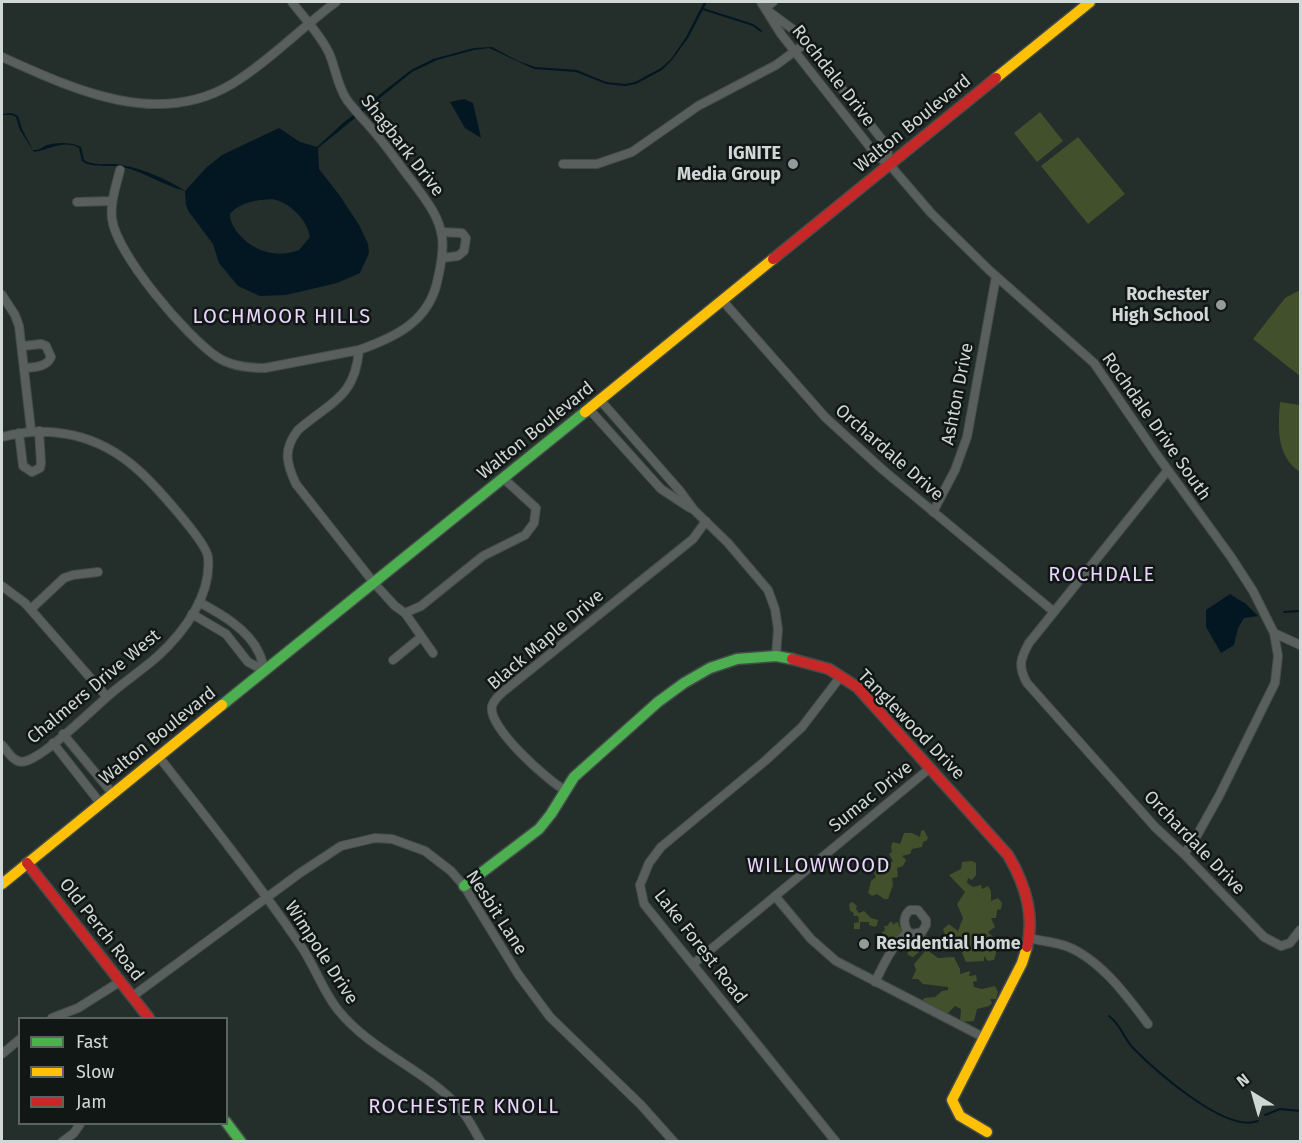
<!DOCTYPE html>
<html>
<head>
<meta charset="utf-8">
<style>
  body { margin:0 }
  #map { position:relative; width:1302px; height:1143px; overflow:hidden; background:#242e2b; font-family:"Fira Sans",sans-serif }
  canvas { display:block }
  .frame { position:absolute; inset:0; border:3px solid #cfd8d6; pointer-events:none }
  .legend { position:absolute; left:18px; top:1017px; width:210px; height:108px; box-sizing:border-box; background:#101715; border:2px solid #5c6462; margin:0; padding:8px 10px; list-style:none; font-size:18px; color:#cfd8d6 }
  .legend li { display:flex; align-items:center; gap:12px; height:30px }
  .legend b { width:30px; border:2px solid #5c6462 }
  .north { position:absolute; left:1224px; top:1065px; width:60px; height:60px; -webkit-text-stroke:4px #101715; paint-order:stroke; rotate:323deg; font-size:16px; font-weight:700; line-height:24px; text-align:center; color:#cfd8d6 }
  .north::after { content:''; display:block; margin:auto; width:21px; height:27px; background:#cfd8d6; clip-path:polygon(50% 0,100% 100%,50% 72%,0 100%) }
</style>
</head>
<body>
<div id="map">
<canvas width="1302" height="1143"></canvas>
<div class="frame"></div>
<ul class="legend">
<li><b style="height:8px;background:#4caf50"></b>Fast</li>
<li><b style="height:8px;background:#ffc107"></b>Slow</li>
<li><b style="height:8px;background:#c62828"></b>Jam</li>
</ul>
<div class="north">N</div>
</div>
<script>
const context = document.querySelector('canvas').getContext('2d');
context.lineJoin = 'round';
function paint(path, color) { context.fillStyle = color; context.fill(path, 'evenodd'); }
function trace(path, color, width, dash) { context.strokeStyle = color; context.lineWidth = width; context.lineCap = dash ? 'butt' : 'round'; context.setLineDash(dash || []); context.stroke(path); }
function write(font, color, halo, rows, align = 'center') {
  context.font = font + ' "Fira Sans",sans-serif'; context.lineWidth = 5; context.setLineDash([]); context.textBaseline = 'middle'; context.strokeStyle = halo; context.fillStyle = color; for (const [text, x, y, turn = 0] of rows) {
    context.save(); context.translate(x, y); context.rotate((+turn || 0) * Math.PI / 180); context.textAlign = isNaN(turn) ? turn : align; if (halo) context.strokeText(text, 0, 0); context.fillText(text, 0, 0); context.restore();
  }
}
paint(new Path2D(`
  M1040 112 1063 141 1037 162 1014 133Z
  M1078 137 1125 194 1088 224 1041 166Z
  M1300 290V376L1253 339 1285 298Z
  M1280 402 1300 405V472C1276 456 1278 427 1280 402Z
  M924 830 928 838 926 841 923 842 922 847 912 849 910 854 902 856 906 860 903 866 897 868 898 877 892 878 893 885 888 899H884L877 894 872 896 868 893 871 881 876 877 874 873 878 867H886L893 861 889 854 892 852 891 846 893 842 900 844 904 833H912L920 837 921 831Z
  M972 861 976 863V875L972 880 968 878 967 883 973 887 981 885 982 889 988 886 991 891V901L998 898 1002 903 1001 909 997 910 996 918H991L995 927 988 932 994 938 990 943C998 948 997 951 994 960L988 961 984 956V961L966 962 962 953 966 947C960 938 956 935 945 935L943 929 949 924 958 931 963 918 957 904 965 892 949 875 961 869 962 862Z
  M852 902 857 906 856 909 859 913 864 911 871 918 878 920 877 925 875 927 869 925V922H860V929H854V923L859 922 858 916H854L853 912 850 911 849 904Z
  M891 921 894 925 895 923 898 922 899 926 904 931 906 940 887 948 884 946 882 932 885 931 884 926H887Z
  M925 935 929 937 930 948 927 950 938 958 954 957 960 969V974L970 971 969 976 976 975 977 981 973 982 974 987 982 989 995 986 998 992 996 999H990L992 1003 989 1006 977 1009 974 1021 960 1022 961 1009 955 1006 947 1014 922 1002 924 998 935 997 942 991 948 990V987L923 984 918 979H912L916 970 914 964 926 950 922 949 920 944 918 945 919 952 913 957 908 955 906 945 912 942 914 936Z`), '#42512b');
paint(new Path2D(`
  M704 2H707L688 38 672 60 662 70 636 84 625 86 606 84 576 72 534 69 489 48 474 50 437 60 412 72 318 148 319 169 340 196 359 225 368 244 369 253 360 273 337 283 286 295 260 296 238 286 219 263 213 244 189 212 186 205 185 191C164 186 145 172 123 167 111 164 92 169 82 161L79 148C64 139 49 150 34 152L20 130 16 117 12 115H2V114L12 113 18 116 22 129 33 150C39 150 41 148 47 145 57 142 72 142 81 147L84 160C94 167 110 162 122 165 143 169 167 179 185 191L207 167 222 155 279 128 300 142 317 147 343 123 411 70 433 59 474 48 492 47 518 61 535 67 577 70 606 82 625 84 635 82 661 68 671 59 686 37ZM272 199C289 202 307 219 310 237L299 250C276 259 252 251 237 232 233 226 230 221 230 214 240 202 257 200 272 199Z
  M464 99 473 103 481 138 465 128 450 102Z
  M1230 594 1246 604 1258 616 1244 618 1238 628 1234 645 1221 653 1206 627V610Z`), '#031722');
trace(new Path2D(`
  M703 9 753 25 761 31
  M1284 612 1300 611
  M1109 1016C1122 1026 1123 1038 1134 1049 1155 1070 1226 1134 1258 1121
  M1265 1115 1280 1109 1300 1111`), '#031722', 2);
const street = new Path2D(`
  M292 2C304 18 320 34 329 53 336 69 337 85 347 100 356 112 367 123 376 134 389 149 400 166 412 181 425 199 439 215 442 237 444 250 441 265 438 278 430 321 396 337 359 350 355 398 330 402 298 430 283 449 286 463 296 484L374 583 395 606 405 613 421 606 483 556 525 535 534 523 536 508 503 478
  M761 2 781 34 877 156 889 164 931 213 989 270 1094 363 1157 455 1231 557 1253 591 1274 633 1300 645
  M765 8 773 2
  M768 11 798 33 887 146 889 164
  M2 57C73 89 157 129 232 84 267 63 302 27 336 2
  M563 164H597L632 152 698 106 776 65 806 43
  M120 170C116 186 110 203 112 219 117 255 187 337 217 357 230 366 250 368 265 368L359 350
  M77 202 112 201
  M441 232 462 233 466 238 464 251 458 256 442 258
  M2 295 15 315 19 326 31 430
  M722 300 825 417 883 470 1053 611
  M23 346 41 344 46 346 51 357C47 367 35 367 25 368
  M600 400 680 491 694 510 728 543 768 590 775 609 778 629 776 656
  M589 409 661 489 690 508
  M19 433 23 466 32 472 40 468 41 463 39 431
  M2 437C51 424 99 435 137 469 151 481 206 541 208 557 212 595 184 632 158 656 142 670 124 682 108 696 91 711 46 755 26 761 15 765 8 752 2 745
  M1168 470 1029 643C1020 659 1018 667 1027 683L1155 827 1184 854 1264 937 1281 946 1290 943 1300 930
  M933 512 955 470 967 437 996 277
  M2 586 25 603 107 697
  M199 602C221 614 248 629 259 653 262 659 263 666 265 671
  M31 609 64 578 73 575 98 572
  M405 613 433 653
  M192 614 226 634 248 662 265 671
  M393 660 421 637
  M63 734 113 794
  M53 743 101 804
  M159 757C207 818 255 879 299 943 314 964 322 990 338 1010 371 1051 424 1069 459 1107 468 1117 474 1130 481 1142
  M565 790C548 781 487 727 492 706 494 700 499 695 504 691L693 539 706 521
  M1184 854 1195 839 1219 796 1275 683 1278 656 1274 633
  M775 896 811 939 836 961 983 1037
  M1029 938C1041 941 1055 942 1066 946 1100 959 1127 996 1148 1024
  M693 964 930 768
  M875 982C884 964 892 945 908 932 903 924 903 916 910 910H918L926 920V925L922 932 913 934 908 932
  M133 996 300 873 341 846 375 838 392 839 425 851 451 871 464 886 518 974 550 1017 641 1105 674 1142
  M52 1018 78 1008 121 981
  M2 1054 20 1039
  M62 1142 74 1133 80 1124
  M836 1142 644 904 640 885 649 863 661 847 765 761 802 727 841 676`);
const fast = new Path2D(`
  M222 705 585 412
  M464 886 539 829 551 814 574 777 658 702 684 683 710 668 737 659 776 656 792 659
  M226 1122 241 1142`);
const slow = new Path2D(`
  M996 78 1090 2
  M585 412 773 259
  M2 884 222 705
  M987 1132 960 1116 952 1100 1022 963 1027 947`);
const jam = new Path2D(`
  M773 259 996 78
  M792 659 829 669 857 687 1008 855C1024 882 1035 915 1027 947
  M27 863 149 1018`);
trace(street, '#444c4a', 10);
trace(fast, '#444c4a', 13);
trace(slow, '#444c4a', 13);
trace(jam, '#444c4a', 13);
trace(street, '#595f5d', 8);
trace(fast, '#4caf50', 10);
trace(slow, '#ffc107', 10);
trace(jam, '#c62828', 10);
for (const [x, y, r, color] of [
  [793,164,6,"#939c9a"],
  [1221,305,6,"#939c9a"],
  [864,944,6,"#939c9a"]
]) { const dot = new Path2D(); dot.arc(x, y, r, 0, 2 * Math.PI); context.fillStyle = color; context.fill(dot); trace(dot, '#101715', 2); }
write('18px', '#cfd8d6', '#101715', [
  ["Rochdale Drive",833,76,52],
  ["Walton Boulevard",913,124,-39],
  ["Shagbark Drive",402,146,52],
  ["Ashton Drive",958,394,-79],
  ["Rochdale Drive South",1156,427,55],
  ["Walton Boulevard",536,431,-39],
  ["Orchardale Drive",889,453,41],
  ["Black Maple Drive",546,640,-40],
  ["Chalmers Drive West",94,687,-40],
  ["Tanglewood Drive",911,725,46],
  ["Walton Boulevard",158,736,-39],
  ["Sumac Drive",871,797,-39],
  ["Orchardale Drive",1194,843,46],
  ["Nesbit Lane",496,913,57],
  ["Old Perch Road",101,930,52],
  ["Lake Forest Road",700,947,52],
  ["Wimpole Drive",321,953,57]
]);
write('bold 18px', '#cfd8d6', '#101715', [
  ["IGNITE",781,154],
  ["Media Group",781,175],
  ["Rochester",1209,295],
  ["High School",1209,316],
  ["Residential Home",876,944,"left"]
], 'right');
context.letterSpacing = '1.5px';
write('20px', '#ebd4fd', '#101715', [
  ["LOCHMOOR HILLS",282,317],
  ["ROCHDALE",1102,575],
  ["WILLOWWOOD",819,866],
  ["ROCHESTER KNOLL",464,1107]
]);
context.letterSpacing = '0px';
</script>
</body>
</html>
